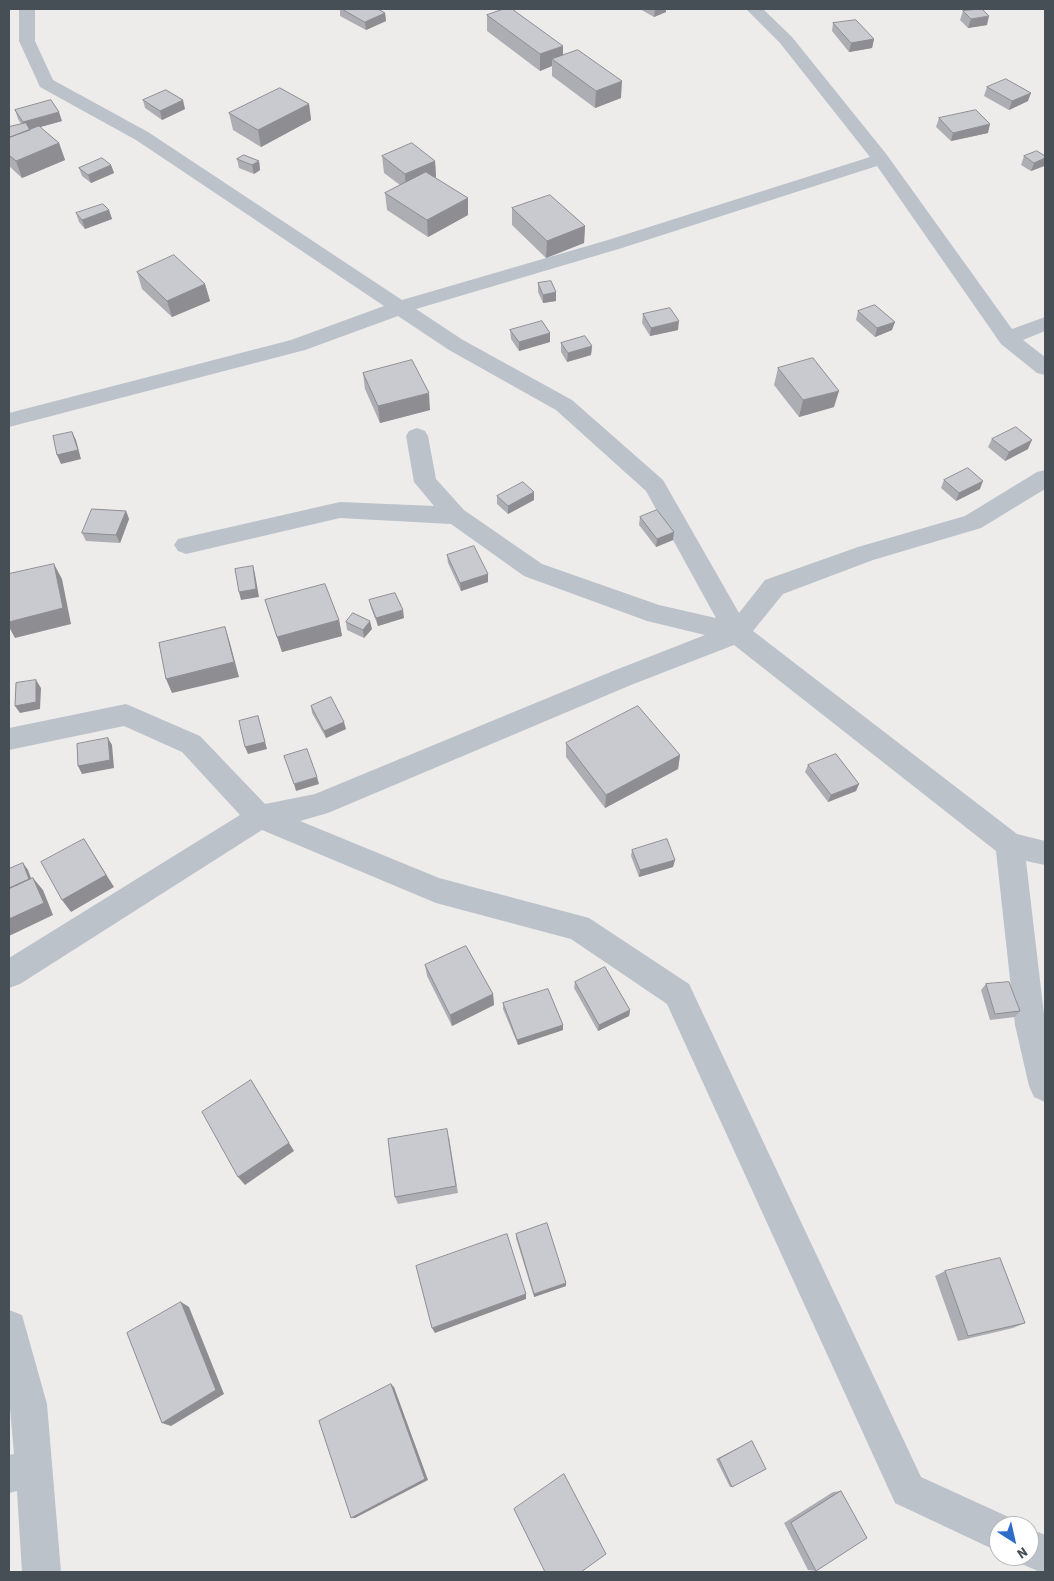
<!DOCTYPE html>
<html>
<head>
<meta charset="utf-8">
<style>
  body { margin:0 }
  #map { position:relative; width:1054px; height:1581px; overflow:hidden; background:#eeebeb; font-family:"Source Sans 3",sans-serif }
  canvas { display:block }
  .frame { position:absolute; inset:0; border:10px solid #464e56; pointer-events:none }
  .north { position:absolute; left:989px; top:1516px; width:50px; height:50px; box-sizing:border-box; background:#fff; border:1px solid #b5b8bb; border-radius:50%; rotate:145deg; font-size:14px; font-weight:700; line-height:20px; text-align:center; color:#464e56 }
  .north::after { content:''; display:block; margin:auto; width:18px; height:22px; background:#2b6dc8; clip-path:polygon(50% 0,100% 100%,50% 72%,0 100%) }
</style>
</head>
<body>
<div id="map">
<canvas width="1054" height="1581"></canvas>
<div class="frame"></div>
<div class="north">N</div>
</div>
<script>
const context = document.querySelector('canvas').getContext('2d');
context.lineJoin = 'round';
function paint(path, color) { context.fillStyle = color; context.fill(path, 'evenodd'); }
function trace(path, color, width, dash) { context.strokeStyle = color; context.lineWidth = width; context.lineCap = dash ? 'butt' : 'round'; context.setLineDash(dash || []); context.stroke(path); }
paint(new Path2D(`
  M19 9H35V41L53 80 148 132 402 300 608 240 870 157 780 43 746 9H763L792 37 887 155 1012 329 1045 317V331L1023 340 1045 357V375L1037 373 1001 344 877 166 622 248 416 309 463 340 572 400 663 480 739 613 765 580 858 547 965 516 1037 472 1045 470V489L981 528 873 560 783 594 753 631 1017 834 1045 841V865L1026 861 1045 1023V1102L1034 1097 1029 1086 1015 1025 996 851 734 645 631 685 328 813 300 821 439 878 589 918 689 984 921 1477 1013 1519 1015 1526H999V1552L895 1503 667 1004 571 939 436 903 262 830 20 984 9 988V958L240 815 182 752 124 726 9 750V728L126 704 200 736 265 804 315 794 613 671 705 635 647 621 524 576 451 524 340 518 186 554 178 551 174 545 178 539 340 502 434 506 414 482 406 436 409 431 417 428 425 431 428 436 436 479 464 510 542 564 659 605 716 618 646 491 556 410 449 350 398 316 305 350 9 427V413L291 340 384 306 136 140 40 87 19 41Z
  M9 1310 22 1315 47 1404 61 1572H22L17 1491 9 1493V1455L14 1454 9 1396Z
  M1029 1528 1045 1535V1572H1040L1015 1561 1013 1556H1029Z`), '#bbc2c9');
paint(new Path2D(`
  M340 9H378L385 13 386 21 366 30 340 16Z
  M640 9H666V12L654 17Z
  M963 11 987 25 968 28 960 20Z
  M487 15 563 55 621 98 595 108 552 76V66L540 71 487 31Z
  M833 23 874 39 872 48 849 52 832 31Z
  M987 87 1028 101 1009 110 984 96Z
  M143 100 185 109 162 120 145 108Z
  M309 104 311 120 261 147 233 130 229 113Z
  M15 110 62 121 40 127 59 143 65 160 22 178 9 166V127L21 124 18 119Z
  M939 118 988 133 951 141 936 127Z
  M244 155 259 161 260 170 254 174 239 168 237 159Z
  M382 156 435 161 436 177 435 178 468 215 428 237 387 210 385 193 400 185 384 173Z
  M1024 156H1045V162L1044 166 1031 171 1021 165Z
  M111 165 114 173 91 183 82 176 79 168Z
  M512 208 585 226 584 243 546 258 512 225Z
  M109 210 112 219 85 229 79 222 76 213Z
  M137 272 205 284 210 301 172 317 142 289Z
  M538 283 556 301 543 303 538 292Z
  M858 311 892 330 875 337 856 320Z
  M643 314 678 330 650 336 642 323Z
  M510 330 550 333V342L519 351 511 339Z
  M561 343 592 346 591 355 567 362 561 352Z
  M778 368 834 407 799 417 774 385Z
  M363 373 430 410 380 423 365 389Z
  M992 439 1028 449 1005 461 988 447Z
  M944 480 980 489 956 501 941 488Z
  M534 492V500L508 514 497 504V496Z
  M126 511 129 519 120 543 86 541 82 533Z
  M640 517 673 540 656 547 639 525Z
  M447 555 488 582 461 591 448 563Z
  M265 600 339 620 342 636 282 652Z
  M369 600 404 618 378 626 371 608Z
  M346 622 372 629 364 638 347 630Z
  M311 706 346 729 326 738 312 713Z
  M566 743 680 755 678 769 605 808 566 757Z
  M808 765 859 784 856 791 828 802 805 772Z
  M632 850 675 860 673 867 639 877 631 856Z
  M425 965 493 994 494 1005 452 1026 427 976Z
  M575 982 630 1010 629 1016 598 1031 574 988Z
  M986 984 1020 1011 1015 1017 990 1020 981 990Z
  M503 1003 563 1030 518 1045 503 1009Z
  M449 1137 458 1193 398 1204 395 1197Z
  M516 1234 566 1283V1286L534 1297 516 1238Z
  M945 1271 1025 1323 1013 1328 958 1341 935 1276Z
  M752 1441 732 1487H730L716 1459Z
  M841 1491 816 1571 808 1570 784 1523 833 1492Z`), '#adaeb3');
paint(new Path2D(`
  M655 9H666V12L654 17Z
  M385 13 386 21 366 30 365 22Z
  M989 16 987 25 968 28 971 19Z
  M874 39 872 48 849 52 851 43Z
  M563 46V62L552 59V66L540 71V54Z
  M622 81 621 98 595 108 596 91Z
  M1031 93 1028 101 1009 110 1012 101Z
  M183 100 185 109 162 120 160 111Z
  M309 104 311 120 261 147 258 130Z
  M59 112 62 121 26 131 23 122Z
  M990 124 988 133 951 141 953 133Z
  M59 143 65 160 22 178 16 161Z
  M1045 158V162L1044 166 1031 171 1034 163Z
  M259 161 260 170 254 174 252 165Z
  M435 161 436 177 406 191 405 174Z
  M111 165 114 173 91 183 88 175Z
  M468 198V215L428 237 427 220Z
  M109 210 112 219 85 229 82 220Z
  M585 226 584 243 546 258 547 241Z
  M205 284 210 301 172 317 167 301Z
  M556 292V301L543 303V295Z
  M679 321 678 330 650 336 651 328Z
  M895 322 892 330 875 337 877 328Z
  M550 333V342L519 351V342Z
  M592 346 591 355 567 362 568 353Z
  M839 391 834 407 799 417 803 400Z
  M429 393 430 410 380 423 378 406Z
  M72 432 76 440 81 459 61 464 57 455Z
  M1032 440 1028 449 1005 461 1009 452Z
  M983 481 980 489 956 501 959 493Z
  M534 492V500L508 514V506Z
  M126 511 129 519 120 543 116 535Z
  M674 532 673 540 656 547 657 539Z
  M54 564 62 579 71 624 15 638 9 627V622Z
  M253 566 255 574 259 597 241 600 239 592Z
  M488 574V582L461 591 460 583Z
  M403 610 404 618 378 626 376 618Z
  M339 620 342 636 282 652 277 637Z
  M370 621 372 629 364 638 363 630Z
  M225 627 230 643 239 677 172 693 166 679Z
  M36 680 41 688 40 709 20 713 15 706Z
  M258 716 267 749 248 754 245 747Z
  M344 722 346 729 326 738 324 731Z
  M108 738 112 745 114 768 82 774 78 766Z
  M680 755 678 769 605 808 606 795Z
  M317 777 319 784 296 791 294 784Z
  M859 784 856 791 828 802 831 795Z
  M84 839 114 887 71 912 62 900Z
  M675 860 673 867 639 877 640 870Z
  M23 863 28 870 34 886 9 896V888Z
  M33 878 43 890 53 915 9 936V919Z
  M493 994 494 1005 452 1026 450 1015Z
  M630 1010 629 1016 598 1031 599 1025Z
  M563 1025V1030L518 1045 517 1040Z
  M251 1080 294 1151 245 1185 238 1177Z
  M566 1283V1286L534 1297V1294Z
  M526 1294V1299L435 1333 432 1328Z
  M181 1302 189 1307 224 1394 171 1426 162 1423Z
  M391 1384 394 1387 428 1480 355 1518H351Z`), '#8d8d92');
const building = new Path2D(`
  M342 9H378L385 13 365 22Z
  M504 9H512L563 46 540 54 487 15Z
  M979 9H982L989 16 971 19 963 11Z
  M856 20 874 39 851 43 833 23Z
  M578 50 622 81 596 91 552 59Z
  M1006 79 1031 93 1012 101 987 87Z
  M280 88 309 104 258 130 229 113Z
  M166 90 183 100 160 111 143 100Z
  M51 100 59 112 23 122 15 110Z
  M976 110 990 124 953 133 939 118Z
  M26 123 30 130 10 137 9 135V127Z
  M39 126 59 143 16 161 9 155V138Z
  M412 143 435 161 405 174 382 156Z
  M1037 151 1045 156V158L1034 163 1024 156Z
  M244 155 259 161 252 165 237 159Z
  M102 158 111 165 88 175 79 168Z
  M426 172 468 198 427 220 385 193Z
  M550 195 585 226 547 241 512 208Z
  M103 204 109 210 82 220 76 213Z
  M174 255 205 284 167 301 137 272Z
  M551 281 556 292 543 295 538 283Z
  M875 305 895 322 877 328 858 311Z
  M670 308 679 321 651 328 643 314Z
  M542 321 550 333 519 342 510 330Z
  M585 336 592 346 568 353 561 343Z
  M813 358 839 391 803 400 778 368Z
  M412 360 429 393 378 406 363 373Z
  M1016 427 1032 440 1009 452 992 439Z
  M72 432 78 450 57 455 53 436Z
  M968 468 983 481 959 493 944 480Z
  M523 482 534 492 508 506 497 496Z
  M92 509 126 511 116 535 82 533Z
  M657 510 674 532 657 539 640 517Z
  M474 546 488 574 460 583 447 555Z
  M54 564 63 608 9 622V574Z
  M253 566 256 589 239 592 235 569Z
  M325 584 339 620 277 637 265 600Z
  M395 593 403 610 376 618 369 600Z
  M353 613 370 621 363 630 346 622Z
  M225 627 234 662 166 679 159 643Z
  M36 680V702L15 706 16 683Z
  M331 697 344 722 324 731 311 706Z
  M638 706 680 755 606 795 566 743Z
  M258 716 265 742 245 747 239 721Z
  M108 738 110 760 78 766 77 744Z
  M307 749 317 777 294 784 284 756Z
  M836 754 859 784 831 795 808 765Z
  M84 839 106 875 62 900 41 862Z
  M667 839 675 860 640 870 632 850Z
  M23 863 29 879 9 888V869Z
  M33 878 44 903 9 919V889Z
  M466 946 493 994 450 1015 425 965Z
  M605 967 630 1010 599 1025 575 982Z
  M1009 982 1020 1011 995 1014 986 984Z
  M548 989 563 1025 517 1040 503 1003Z
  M251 1080 289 1143 238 1177 202 1112Z
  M447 1129 456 1186 395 1197 388 1139Z
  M547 1223 566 1283 534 1294 516 1234Z
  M507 1234 526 1294 432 1328 416 1266Z
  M1000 1258 1025 1323 968 1336 945 1271Z
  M181 1302 216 1390 162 1423 127 1333Z
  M391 1384 425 1479 351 1518 319 1421Z
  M752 1441 766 1469 732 1487 719 1459Z
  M564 1474 606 1554 581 1572H545L514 1509Z
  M841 1491 867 1538 816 1571 791 1523Z`);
paint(building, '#c9cad0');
trace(building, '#8d8d92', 1);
</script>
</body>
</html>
